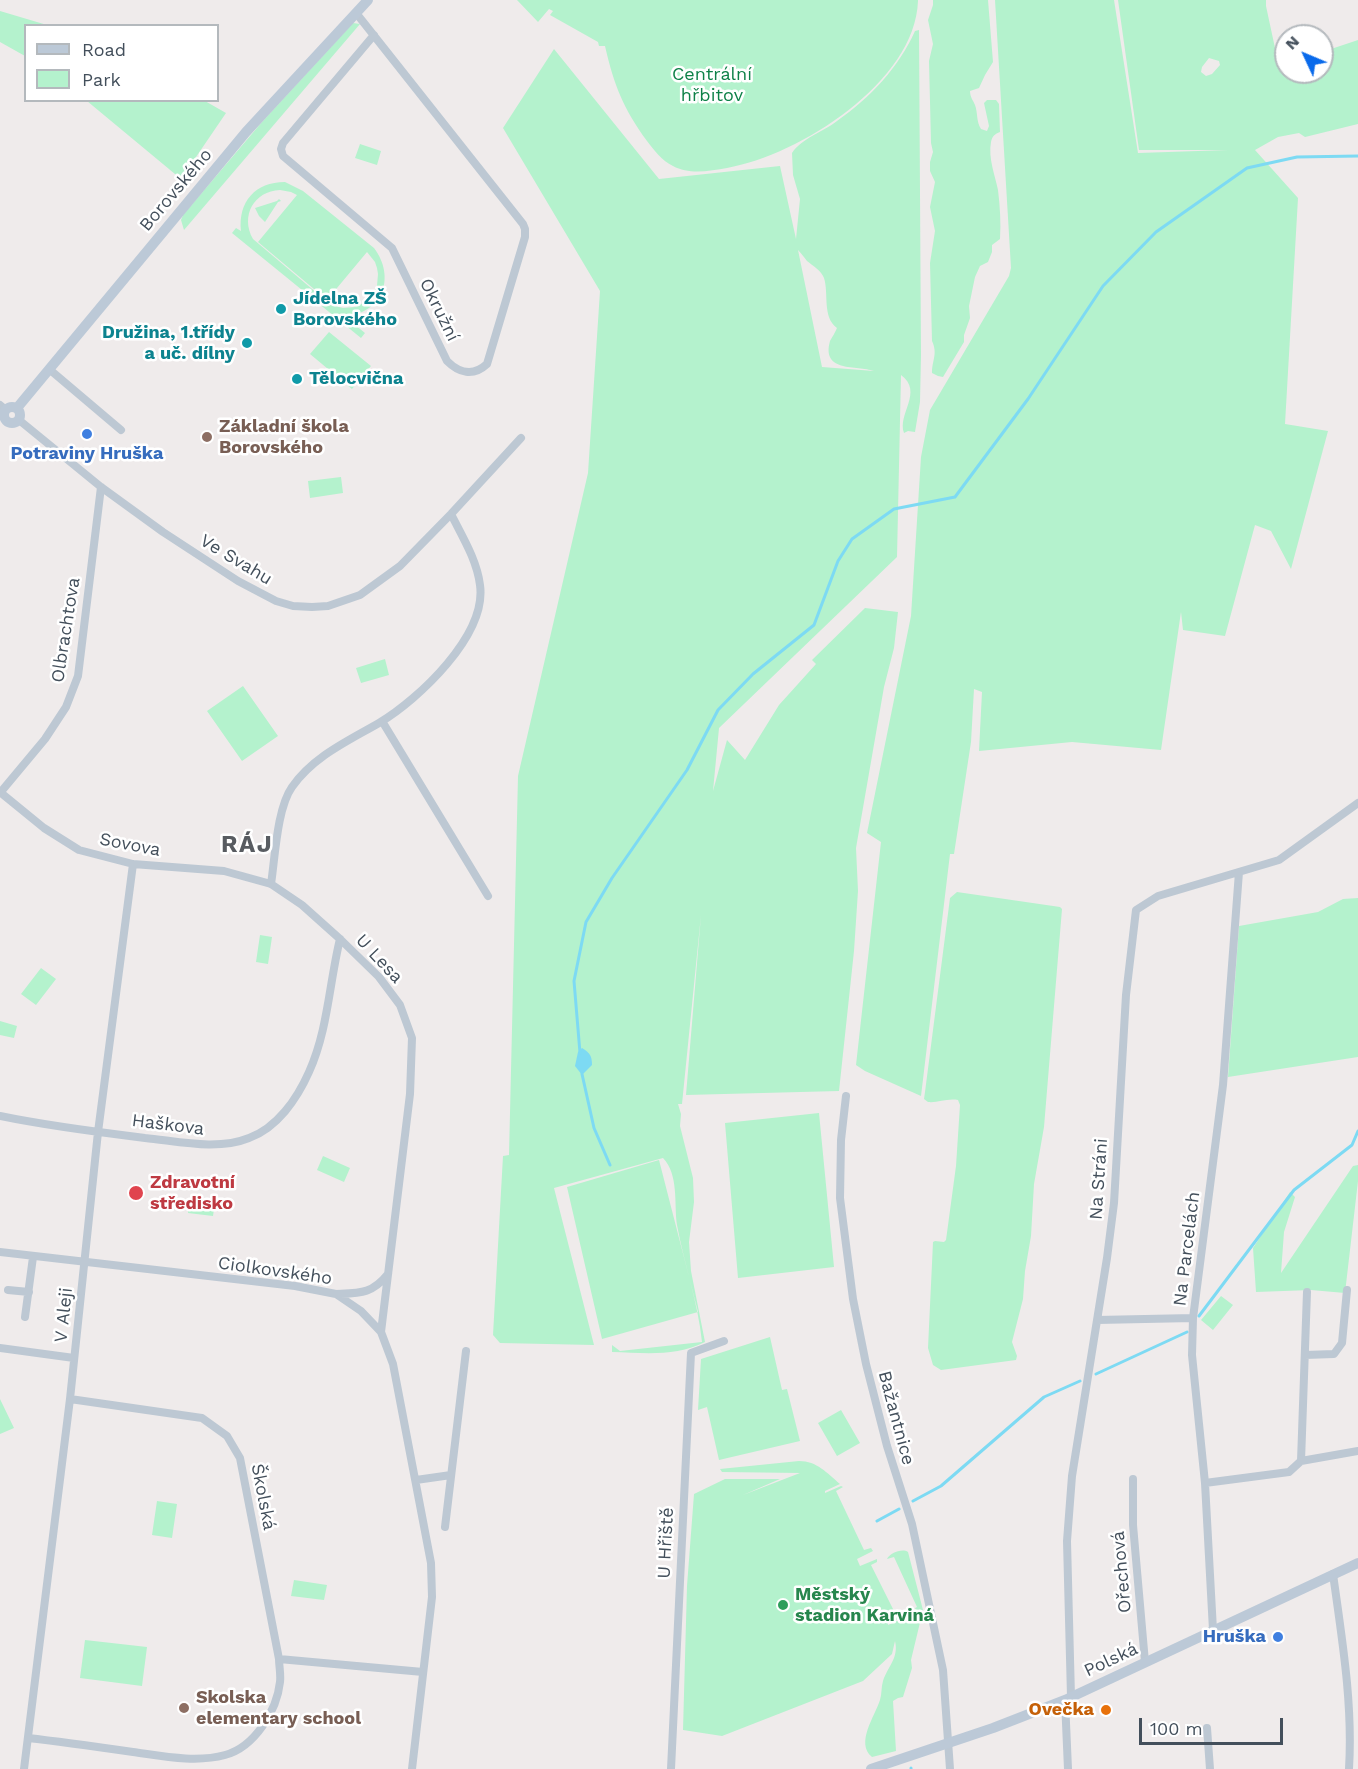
<!DOCTYPE html>
<html>
<head>
<meta charset="utf-8">
<style>
  body { margin:0 }
  #map { position:relative; width:1358px; height:1769px; overflow:hidden; background:#efebeb; font-family:"Work Sans",sans-serif }
  canvas { display:block }
  .legend { position:absolute; left:24px; top:24px; width:195px; height:78px; box-sizing:border-box; background:#fff; border:2px solid #b4b9bd; margin:0; padding:8px 10px; list-style:none; font-size:18px; color:#434f5b }
  .legend li { display:flex; align-items:center; gap:12px; height:30px }
  .legend b { width:30px; border:2px solid #b4b9bd }
  .north { position:absolute; left:1274px; top:24px; width:60px; height:60px; box-sizing:border-box; background:#fff; border:2px solid #b4b9bd; border-radius:50%; rotate:314deg; font-size:16px; font-weight:700; line-height:24px; text-align:center; color:#434f5b }
  .north::after { content:''; display:block; margin:auto; width:21px; height:27px; background:#096aeb; clip-path:polygon(50% 0,100% 100%,50% 72%,0 100%) }
  .scale { position:absolute; left:1139px; top:1718px; width:144px; height:27px; box-sizing:border-box; border:3px solid #434f5b; border-top:0; padding-left:8px; font-size:18px; line-height:21px; white-space:nowrap; color:#434f5b; -webkit-text-stroke:4px #fff; paint-order:stroke }
</style>
</head>
<body>
<div id="map">
<canvas width="1358" height="1769"></canvas>
<ul class="legend">
<li><b style="height:8px;background:#bcc9d7"></b>Road</li>
<li><b style="height:16px;background:#b4f2cd"></b>Park</li>
</ul>
<div class="north">N</div>
<div class="scale">100 m</div>
</div>
<script>
const context = document.querySelector('canvas').getContext('2d');
context.lineJoin = 'round';
function paint(path, color) { context.fillStyle = color; context.fill(path, 'evenodd'); }
function trace(path, color, width, dash) { context.strokeStyle = color; context.lineWidth = width; context.lineCap = dash ? 'butt' : 'round'; context.setLineDash(dash || []); context.stroke(path); }
function write(font, color, halo, rows, align = 'center') {
  context.font = font + ' "Work Sans",sans-serif'; context.lineWidth = 5; context.setLineDash([]); context.textBaseline = 'middle'; context.strokeStyle = halo; context.fillStyle = color; for (const [text, x, y, turn = 0] of rows) {
    context.save(); context.translate(x, y); context.rotate((+turn || 0) * Math.PI / 180); context.textAlign = isNaN(turn) ? turn : align; if (halo) context.strokeText(text, 0, 0); context.fillText(text, 0, 0); context.restore();
  }
}
paint(new Path2D(`
  M517 0H918V1C915 82 800 155 727 168 710 171 689 175 673 166 662 161 654 150 647 141 623 108 614 85 605 46H599L598 42 550 15 553 11 549 9 538 22Z
  M933 0H988L993 62 985 75 979 88 970 91C970 97 973 100 975 105 978 113 976 121 981 129L987 131 989 126 984 103 987 100H996L999 104 1000 132C995 134 992 136 991 142 988 158 995 175 998 190 1000 206 1001 223 1000 239L992 245V252L988 262 980 266 975 277 969 306 970 318 964 335V342L943 377 938 376 932 373C932 360 938 354 932 341L930 263 935 231 930 207 935 182 930 171V162L933 152 931 143 929 61 933 44 928 20 933 5Z
  M995 0H1114L1138 153 1228 150H1139L1118 0H1266V6L1275 48 1281 65H1286V72H1322V52L1358 40V124L1305 137 1299 133 1278 137 1255 150 1298 198 1285 424 1328 431 1291 569 1271 531 1255 525 1225 636 1183 630 1181 612 1161 750 1072 742 979 751 982 692 974 689 971 742 954 854H950L921 1096 865 1071 856 1065 881 842 867 833 911 616 921 457 930 410 1009 276 1011 268ZM1209 58 1219 61 1220 65 1212 74 1206 76 1201 72 1202 67Z
  M0 11 47 25 26 26 25 56 0 42Z
  M353 23 360 24 184 230 181 220 183 215 262 122Z
  M919 30 921 355 920 402 915 432 908 431 904 433C897 414 924 392 901 375L897 557 719 728 713 791 727 740 745 760 779 705 816 664 812 660 865 608 898 612 894 648 884 687 856 848 858 891 854 951 839 1091 686 1095 701 915 682 1104H678L681 1114 680 1126 693 1178 694 1202 689 1242 691 1271 705 1342C676 1357 644 1353 612 1352V1345L620 1351 702 1342C698 1302 684 1264 677 1225 674 1203 679 1175 663 1158L554 1188 594 1345 500 1343 493 1335 503 1156 509 1155 518 776 588 473 600 291 503 128 554 49 659 179 780 166 796 239 800 199 793 175 792 153C802 138 823 132 837 121 870 98 899 67 915 31ZM798 250C801 253 804 257 807 261 813 266 821 270 824 278 829 294 822 317 837 328 835 333 832 337 830 341 821 373 857 365 874 371L822 367Z
  M87 101H205L226 113 181 179Z
  M360 144 381 151 377 165 355 158Z
  M285 182 303 191 374 248C396 277 383 314 344 316L365 333 361 338 232 233 236 228 241 231C238 202 255 182 285 182ZM280 190 291 192 297 195 258 242 327 300 367 252 375 262 377 268 378 274 377 286 370 298 365 302 355 307 343 308 331 305 253 239C240 216 254 191 280 190Z
  M279 199 281 201 278 202 265 222 259 216 255 208 277 201Z
  M329 332 371 366 352 389 310 354Z
  M341 477 343 493 310 498 308 481Z
  M385 659 389 675 361 683 356 668Z
  M243 686 278 736 242 761 207 711Z
  M957 892 1060 907 1062 909 1044 1127 1034 1184 1031 1236 1025 1271 1023 1299 1012 1342 1017 1356 1016 1360 941 1370 933 1365 928 1348 933 1242 935 1241 944 1242 946 1240 956 1166 960 1105 958 1100C947 1098 938 1103 928 1102L924 1099 925 1092 950 898Z
  M1358 898V1057L1228 1077 1239 926 1318 912 1343 899Z
  M260 935 272 937 268 964 256 962Z
  M41 968 56 979 36 1005 21 994Z
  M0 1021 17 1026 14 1038 0 1035Z
  M819 1113 834 1267 738 1278 725 1123Z
  M323 1156 350 1168 344 1182 317 1170Z
  M659 1160 698 1312 602 1339 567 1187Z
  M1358 1165V1181L1345 1293 1311 1290 1256 1292 1253 1248 1290 1192 1295 1197 1284 1232 1281 1273 1353 1166Z
  M189 1199 215 1202 213 1216 188 1213Z
  M1221 1296 1233 1305 1213 1330 1201 1320Z
  M770 1337 782 1390 787 1389 800 1441 719 1460 707 1407 698 1410 701 1359Z
  M0 1399 14 1428 0 1434Z
  M841 1410 860 1443 837 1456 818 1423Z
  M799 1461C817 1461 827 1473 840 1484L825 1491V1493L841 1486 843 1487 836 1491 864 1550 871 1548 873 1551 857 1559 860 1566 877 1559V1562L871 1565 898 1619 888 1623V1625L917 1612 915 1608 917 1607 894 1557 887 1559C890 1553 902 1548 908 1552L923 1610 911 1660 912 1668 903 1697 898 1698 893 1701 896 1751 872 1757C855 1743 875 1716 880 1700 882 1694 881 1687 883 1681 888 1666 899 1658 895 1641L892 1654 863 1681 722 1736 683 1730 687 1586 694 1494 725 1479H780L743 1495 800 1473 722 1472 720 1469Z
  M157 1501 177 1504 172 1538 152 1535Z
  M294 1580 327 1585 324 1600 291 1596Z
  M85 1640 147 1647 142 1686 80 1678Z`), '#b4f2cd');
paint(new Path2D(`
  M582 1048C590 1053 592 1056 592 1065L582 1075 575 1066 578 1052Z`), '#7ddaf3');
trace(new Path2D(`
  M580 1053 574 981 586 922 612 878 687 770 718 710 753 674 814 625 838 561 852 539 894 509 955 497 1028 399 1103 286 1156 232 1247 168 1297 157 1358 156
  M582 1074 594 1128 610 1165
  M1199 1316 1294 1190 1352 1145 1358 1131
  M1096 1374 1187 1332
  M913 1501 941 1486 1044 1397 1080 1381
  M877 1521 899 1509
  M911 1769V1768`), '#7ddaf3', 3);
trace(new Path2D(`
  M356 13 364 23 523 224 525 229V237L487 364C473 377 459 373 447 361L392 248 283 156 281 149 283 143 374 35
  M49 369 121 430
  M0 405 6 410
  M19 420 101 487 163 532 238 581 276 601 293 606 312 607 328 606 360 595 400 566 451 514 521 438
  M382 721 488 896
  M0 792 44 828 79 850 133 864 224 871 271 884 302 905 340 939 379 977 400 1005 412 1038 410 1094 381 1332
  M0 793 45 739 66 707 78 676 101 487
  M271 884C275 858 277 808 292 787 314 756 348 741 379 723 419 699 487 635 480 585 477 560 462 536 451 514
  M846 1096 841 1140 840 1198 853 1299 866 1364 887 1446 912 1524 943 1670 950 1769
  M0 1116C48 1126 96 1132 145 1138 177 1141 217 1151 249 1138 277 1128 297 1099 309 1072 328 1030 329 984 340 939
  M0 1252 295 1286 336 1294 361 1311 381 1332 393 1364 431 1563 432 1597 412 1769
  M8 1290 29 1292
  M336 1294C360 1293 372 1294 388 1274
  M25 1317 33 1257
  M1097 1320 1193 1318
  M0 1348 74 1358
  M1305 1355 1334 1354 1342 1343 1347 1290
  M1301 1461 1358 1451
  M1133 1479V1525L1145 1662
  M416 1480 451 1475
  M1205 1483 1289 1472 1301 1461 1307 1292
  M445 1527 466 1351
  M1333 1574C1342 1639 1353 1704 1349 1769
  M1213 1630 1205 1483 1192 1355 1193 1318 1223 1085 1239 872
  M279 1659 423 1672
  M1071 1697 1067 1541 1072 1476 1107 1258 1114 1203 1126 995 1136 910 1158 896 1279 860 1358 803
  M1065 1700 1068 1769
  M1207 1728 1210 1769
  M28 1738C63 1742 98 1747 133 1752 162 1756 196 1763 225 1755 255 1747 277 1710 280 1682 281 1674 279 1666 279 1659L240 1458 227 1436 202 1418 70 1399
  M24 1769 70 1399 98 1132 133 864
  M671 1769 691 1353 724 1341`), '#bdc8d3', 8);
trace(new Path2D(`
  M4 415a8 8 0 1 1 16 0a8 8 0 1 1-16 0Z
  M17 408 246 132 368 0
  M871 1769 993 1728 1065 1700 1358 1563`), '#bcc9d7', 10);
for (const [x, y, r, color] of [
  [281,309,6,"#0f9aa8"],
  [247,343,6,"#0f9aa8"],
  [297,379,6,"#0f9aa8"],
  [87,434,6,"#3f7fe0"],
  [207,437,6,"#8d6e63"],
  [136,1193,8,"#e0444e"],
  [783,1605,6,"#2e9e5b"],
  [1278,1637,6,"#3f7fe0"],
  [184,1708,6,"#8d6e63"],
  [1106,1710,6,"#e8710a"]
]) { const dot = new Path2D(); dot.arc(x, y, r, 0, 2 * Math.PI); context.fillStyle = color; context.fill(dot); trace(dot, '#fff', 2); }
write('18px', '#0e8148', '#fff', [
  ["Centrální",712,75],
  ["hřbitov",712,96]
]);
write('18px', '#434f5b', '#fff', [
  ["Borovského",176,190,-50],
  ["Okružní",439,310,64],
  ["Ve Svahu",236,560,31],
  ["Olbrachtova",66,630,-81],
  ["Sovova",130,845,11],
  ["U Lesa",379,959,47],
  ["Haškova",168,1125,7],
  ["Na Stráni",1099,1179,-86],
  ["Na Parcelách",1187,1249,-83],
  ["Ciolkovského",275,1271,8],
  ["V Aleji",64,1315,-84],
  ["Bažantnice",896,1418,75],
  ["Školská",263,1497,79],
  ["U Hřiště",666,1543,-87],
  ["Ořechová",1122,1572,-95],
  ["Polská",1111,1660,-25]
]);
write('bold 18px', '#0d838f', '#fff', [
  ["Jídelna ZŠ",293,299],
  ["Borovského",293,320],
  ["Družina, 1.třídy",235,333,"right"],
  ["a uč. dílny",235,354,"right"],
  ["Tělocvična",309,379]
], 'left');
write('bold 18px', '#785e54', '#fff', [
  ["Základní škola",219,427],
  ["Borovského",219,448],
  ["Skolska",196,1698],
  ["elementary school",196,1719]
], 'left');
write('bold 18px', '#366cbe', '#fff', [
  ["Potraviny Hruška",87,454],
  ["Hruška",1266,1637,"right"]
]);
write('bold 18px', '#be3a42', '#fff', [
  ["Zdravotní",150,1183],
  ["středisko",150,1204]
], 'left');
write('bold 18px', '#27864d', '#fff', [
  ["Městský",795,1595],
  ["stadion Karviná",795,1616]
], 'left');
write('bold 18px', '#c56008', '#fff', [
  ["Ovečka",1094,1710]
], 'right');
context.letterSpacing = '1.5px';
write('bold 24px', '#585c61', '#fff', [
  ["RÁJ",247,845]
]);
context.letterSpacing = '0px';
</script>
</body>
</html>
